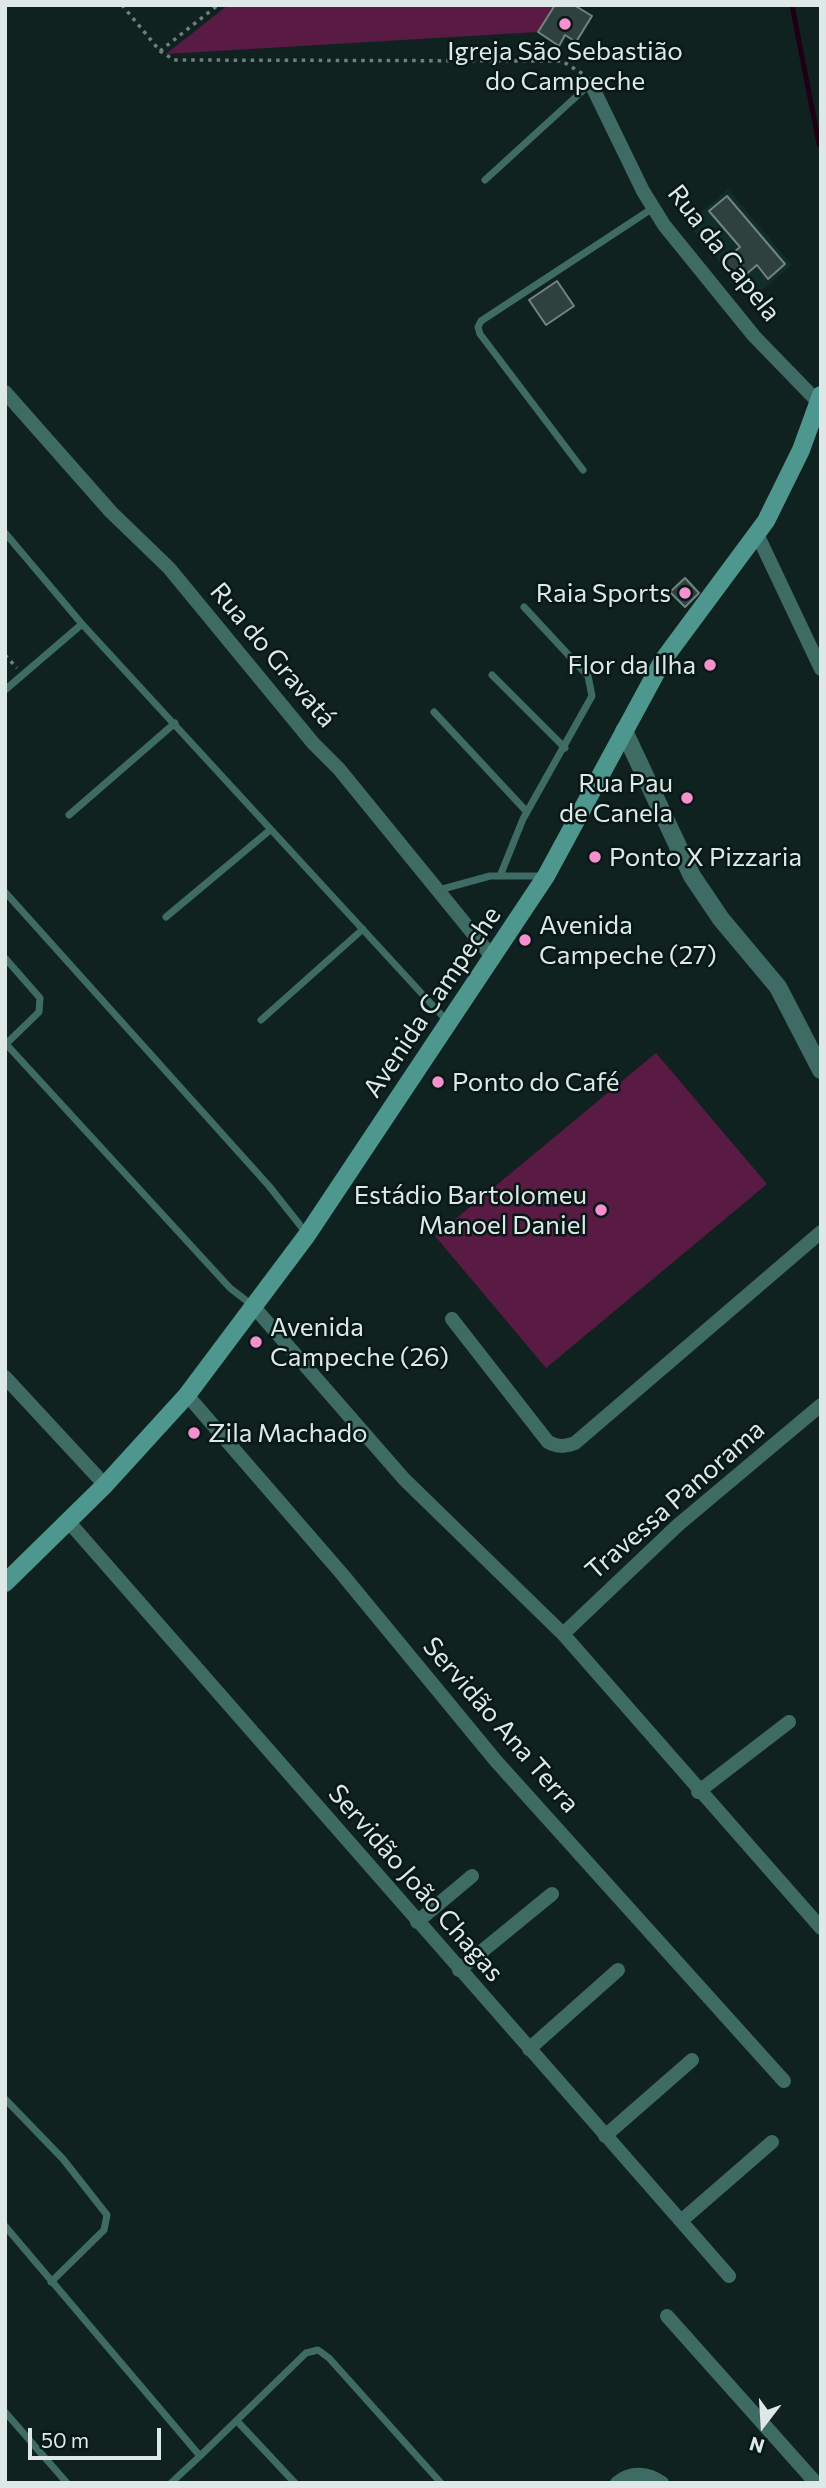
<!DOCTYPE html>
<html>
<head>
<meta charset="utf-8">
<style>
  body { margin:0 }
  #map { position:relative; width:826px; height:2488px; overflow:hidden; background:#10221f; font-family:Commissioner,sans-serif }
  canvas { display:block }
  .frame { position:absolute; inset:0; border:7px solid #dee9e7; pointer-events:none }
  .north { position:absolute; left:728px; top:2390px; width:70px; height:70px; -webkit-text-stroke:5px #071816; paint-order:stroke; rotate:197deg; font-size:19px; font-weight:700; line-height:28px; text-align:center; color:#dee9e7 }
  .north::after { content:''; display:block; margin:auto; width:24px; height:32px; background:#dee9e7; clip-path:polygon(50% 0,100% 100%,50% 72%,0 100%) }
  .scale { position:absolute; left:28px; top:2428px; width:133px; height:32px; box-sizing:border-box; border:4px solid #dee9e7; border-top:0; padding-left:9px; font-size:21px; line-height:24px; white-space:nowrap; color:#dee9e7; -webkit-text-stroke:5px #071816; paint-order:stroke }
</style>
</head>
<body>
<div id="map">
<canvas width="826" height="2488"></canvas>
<div class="frame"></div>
<div class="north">N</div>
<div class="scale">50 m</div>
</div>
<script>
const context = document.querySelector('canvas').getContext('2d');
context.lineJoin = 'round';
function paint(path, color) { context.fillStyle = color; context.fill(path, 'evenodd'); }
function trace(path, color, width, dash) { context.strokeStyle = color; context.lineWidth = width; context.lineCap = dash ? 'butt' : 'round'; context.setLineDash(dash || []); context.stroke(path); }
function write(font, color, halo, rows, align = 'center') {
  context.font = font + ' Commissioner,sans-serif'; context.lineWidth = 5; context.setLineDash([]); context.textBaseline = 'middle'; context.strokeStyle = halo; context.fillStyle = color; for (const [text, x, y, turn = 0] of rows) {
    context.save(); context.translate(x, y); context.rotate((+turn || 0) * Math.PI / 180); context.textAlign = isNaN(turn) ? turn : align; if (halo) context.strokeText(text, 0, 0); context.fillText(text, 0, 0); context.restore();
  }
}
paint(new Path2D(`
  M728 189 792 265 751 299 687 224Z`), '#112d29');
paint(new Path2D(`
  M228 5H555L538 32 166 54Z
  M656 1053 767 1184 546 1368 435 1236Z`), '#591a43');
trace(new Path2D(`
  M792 5 819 144`), '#1d0013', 5);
const building = new Path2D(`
  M555 5H574L592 16 576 42 565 35 559 46 538 32Z
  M727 196 785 264 768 279 757 265 737 282 721 263 740 247 709 211Z
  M557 281 574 306 546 325 529 300Z
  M685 578 699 593 685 607 670 592Z`);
paint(building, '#2e413e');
trace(building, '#708481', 2);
trace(new Path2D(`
  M122 5 160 51 174 60 562 61 583 74
  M160 51 218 5
  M5 655 17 668`), '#707f7c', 3.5, [3.5, 5]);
trace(new Path2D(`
  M485 180 590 84
  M583 470 480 334 478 327 481 321 653 208
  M6 534 82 624 447 1021
  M492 675 565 748
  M5 690 82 624
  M434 712 527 812
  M69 815 175 723
  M500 876 523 819 592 696 588 676 524 607
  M439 890 490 876H544
  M5 892 269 1186 307 1234
  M166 917 270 830
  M5 958 40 998 39 1012 6 1044 230 1288 252 1305
  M261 1020 363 929
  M5 2099 63 2159 107 2215 104 2230 51 2282
  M5 2226 200 2456 306 2353 318 2350 329 2358 441 2483
  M5 2412 67 2483
  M237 2421 295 2483
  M171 2483 200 2456`), '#3f6b65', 7);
trace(new Path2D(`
  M591 84 643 191 664 225 754 336 818 402
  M5 392 111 512 169 568 313 743 339 769 493 958
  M757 534 821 669
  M254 1307 404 1479 563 1634 821 1928
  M452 1319 548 1442C558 1447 564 1447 575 1443L821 1232
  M5 1377 105 1485
  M187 1395 342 1574 496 1761 784 2081
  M68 1521 729 2276
  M563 1634 678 1525 821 1405
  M698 1792 789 1722
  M417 1922 472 1876
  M459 1970 552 1894
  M529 2049 618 1970
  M605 2136 692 2060
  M681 2221 772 2142
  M667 2316 816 2483
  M617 2483C631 2471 648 2473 662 2483`), '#3f6b65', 14);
trace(new Path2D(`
  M624 731 692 876 721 919 778 987 821 1070`), '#3f6b65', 18);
trace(new Path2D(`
  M5 1583 105 1485 187 1395 307 1235 546 876 663 660 766 521 801 450 821 395`), '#4e978e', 18);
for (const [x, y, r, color] of [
  [565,24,7,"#f790ce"],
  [685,593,7,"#f790ce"],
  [710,665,7,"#f790ce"],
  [687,798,7,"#f790ce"],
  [595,857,7,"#f790ce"],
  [525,940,7,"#f790ce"],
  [438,1082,7,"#f790ce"],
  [601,1210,7,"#f790ce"],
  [256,1342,7,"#f790ce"],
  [194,1433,7,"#f790ce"]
]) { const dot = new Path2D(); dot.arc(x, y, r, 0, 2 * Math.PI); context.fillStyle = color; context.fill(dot); trace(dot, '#071816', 2.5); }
write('26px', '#dee9e7', '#071816', [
  ["Igreja São Sebastião",565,51,"center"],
  ["do Campeche",565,81,"center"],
  ["Raia Sports",671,593,"right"],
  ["Flor da Ilha",696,665,"right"],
  ["Rua Pau",673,783,"right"],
  ["de Canela",673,813,"right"],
  ["Ponto X Pizzaria",609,857],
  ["Avenida",539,925],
  ["Campeche (27)",539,955],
  ["Ponto do Café",452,1082],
  ["Estádio Bartolomeu",587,1195,"right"],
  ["Manoel Daniel",587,1225,"right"],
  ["Avenida",270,1327],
  ["Campeche (26)",270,1357],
  ["Zila Machado",208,1433]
], 'left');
write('26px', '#dee9e7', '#071816', [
  ["Rua da Capela",724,253,52],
  ["Rua do Gravatá",273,655,50],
  ["Avenida Campeche",432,1002,-56],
  ["Travessa Panorama",675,1500,-41],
  ["Servidão Ana Terra",501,1725,49],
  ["Servidão João Chagas",416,1883,49]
]);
</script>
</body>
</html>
